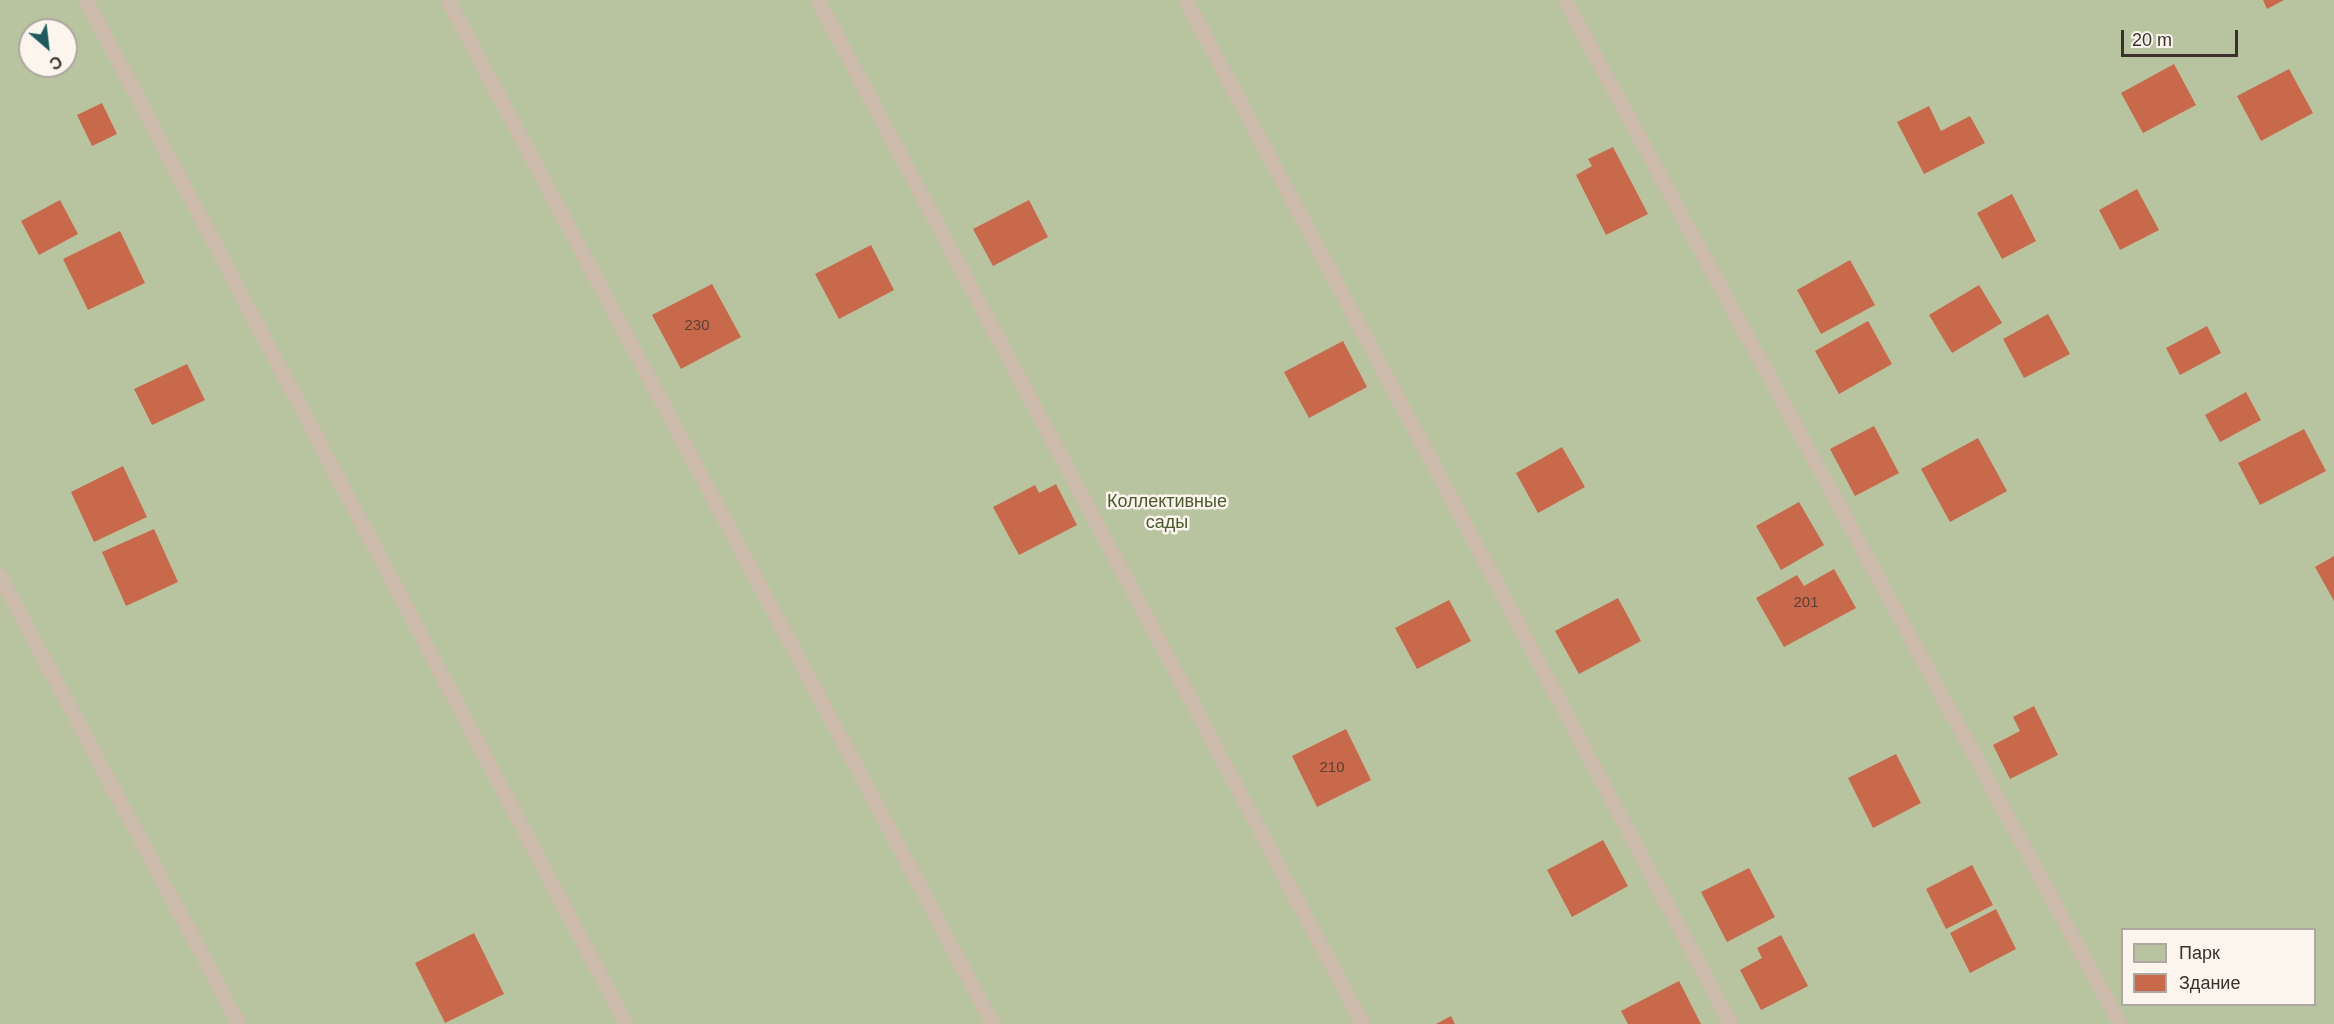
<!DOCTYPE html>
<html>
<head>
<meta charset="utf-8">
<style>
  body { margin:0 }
  #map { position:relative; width:2334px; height:1024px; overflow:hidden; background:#f4ebe1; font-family:Arial,sans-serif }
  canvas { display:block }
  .legend { position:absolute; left:2121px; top:928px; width:195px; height:78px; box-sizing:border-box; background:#fbf5ee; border:2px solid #aea6a0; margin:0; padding:8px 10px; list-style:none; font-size:18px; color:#3b302b }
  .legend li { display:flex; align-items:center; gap:12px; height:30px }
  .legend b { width:30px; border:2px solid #aea6a0 }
  .north { position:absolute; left:18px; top:18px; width:60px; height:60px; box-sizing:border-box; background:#fbf5ee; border:2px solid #aea6a0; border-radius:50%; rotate:152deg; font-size:16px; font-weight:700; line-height:24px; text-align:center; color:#3b302b }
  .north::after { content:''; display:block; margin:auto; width:21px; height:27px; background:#1f5a5e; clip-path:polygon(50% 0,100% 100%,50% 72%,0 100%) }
  .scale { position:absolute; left:2121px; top:30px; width:117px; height:27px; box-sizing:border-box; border:3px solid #3b302b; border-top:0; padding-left:8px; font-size:18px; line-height:21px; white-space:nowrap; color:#3b302b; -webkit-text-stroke:4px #fbf5ee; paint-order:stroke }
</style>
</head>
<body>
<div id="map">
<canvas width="2334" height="1024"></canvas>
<ul class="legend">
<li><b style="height:16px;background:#b8c4a0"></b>Парк</li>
<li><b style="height:16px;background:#c8694b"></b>Здание</li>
</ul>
<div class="north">С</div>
<div class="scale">20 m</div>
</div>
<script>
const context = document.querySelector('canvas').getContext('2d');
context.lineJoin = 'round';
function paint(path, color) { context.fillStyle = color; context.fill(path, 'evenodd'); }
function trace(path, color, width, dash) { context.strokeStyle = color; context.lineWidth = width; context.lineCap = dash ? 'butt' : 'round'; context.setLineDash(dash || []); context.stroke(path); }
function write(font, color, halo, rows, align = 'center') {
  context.font = font + ' Arial,sans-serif'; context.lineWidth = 5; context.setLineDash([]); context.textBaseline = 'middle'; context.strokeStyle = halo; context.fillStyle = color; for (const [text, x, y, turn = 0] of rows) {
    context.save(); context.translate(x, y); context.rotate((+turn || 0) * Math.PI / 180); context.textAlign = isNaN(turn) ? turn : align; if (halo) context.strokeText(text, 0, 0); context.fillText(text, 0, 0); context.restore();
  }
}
paint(new Path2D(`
  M0 0H2334V1024H0ZM30 30H66V66H30ZM2122 930H2314V1004H2122Z`), '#b8c4a0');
paint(new Path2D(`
  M2263 0H2284L2267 9Z
  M2174 64 2196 105 2143 133 2121 93Z
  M2289 69 2313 113 2261 141 2237 96Z
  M102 103 117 134 92 146 77 115Z
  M1929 106 1941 131 1970 116 1985 143 1924 174 1897 122Z
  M1613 147 1648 214 1606 235 1576 175 1592 166 1588 159Z
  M2137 189 2159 230 2120 250 2099 210Z
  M2012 194 2036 241 2002 259 1977 213Z
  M60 200 78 234 39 255 21 221Z
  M1029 200 1048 237 993 266 973 229Z
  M120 231 145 283 88 310 63 259Z
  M871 245 894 290 839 319 815 274Z
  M1850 260 1875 305 1821 334 1797 290Z
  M712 284 741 337 681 369 652 315Z
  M1979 285 2002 323 1952 353 1929 315Z
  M2048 314 2070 354 2024 378 2003 339Z
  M1868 321 1892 364 1839 394 1815 351Z
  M2207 326 2221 353 2180 375 2166 348Z
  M1343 341 1367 387 1309 418 1284 372Z
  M187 364 205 400 152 425 134 389Z
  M2246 392 2261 420 2220 442 2205 415Z
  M1874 426 1899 473 1855 496 1830 449Z
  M2304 429 2326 471 2260 505 2238 463Z
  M1978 438 2007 491 1950 522 1921 469Z
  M1562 447 1585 487 1538 513 1516 473Z
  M123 466 147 517 94 542 71 492Z
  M1056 484 1077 525 1019 555 993 507 1035 485 1039 493Z
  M1799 502 1824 545 1781 570 1756 526Z
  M154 529 178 582 126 606 102 552Z
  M2334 556V601L2315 567Z
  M1834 569 1856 608 1784 647 1756 598 1797 575 1804 586Z
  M1618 598 1641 641 1579 674 1555 631Z
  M1449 600 1471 641 1417 669 1395 628Z
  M2034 706 2058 755 2010 779 1993 745 2020 731 2013 717Z
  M1346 729 1371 780 1317 807 1292 756Z
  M1896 754 1921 803 1873 828 1848 778Z
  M1603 840 1628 886 1572 917 1547 870Z
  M1972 865 1993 905 1946 929 1926 889Z
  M1749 868 1775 917 1727 942 1701 892Z
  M1996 909 2016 949 1970 973 1950 933Z
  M474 933 504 994 445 1023 415 963Z
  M1781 935 1808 986 1761 1010 1740 970 1762 958 1757 948Z
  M1679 981 1701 1024H1628L1621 1011Z
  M1451 1016 1455 1024H1436Z`), '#c8694b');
trace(new Path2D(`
  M86 0 626 1024
  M448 0 993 1024
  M818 0 1363 1024
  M1186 0 1731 1024
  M1565 0 2120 1024
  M0 576 239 1024`), '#cdbbac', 15);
write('15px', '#5e3e33', null, [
  ["230",697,326],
  ["201",1806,603],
  ["210",1332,768]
]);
write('18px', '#4a5a2e', '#fbf5ee', [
  ["Коллективные",1167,502],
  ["сады",1167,523]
]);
</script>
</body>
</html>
